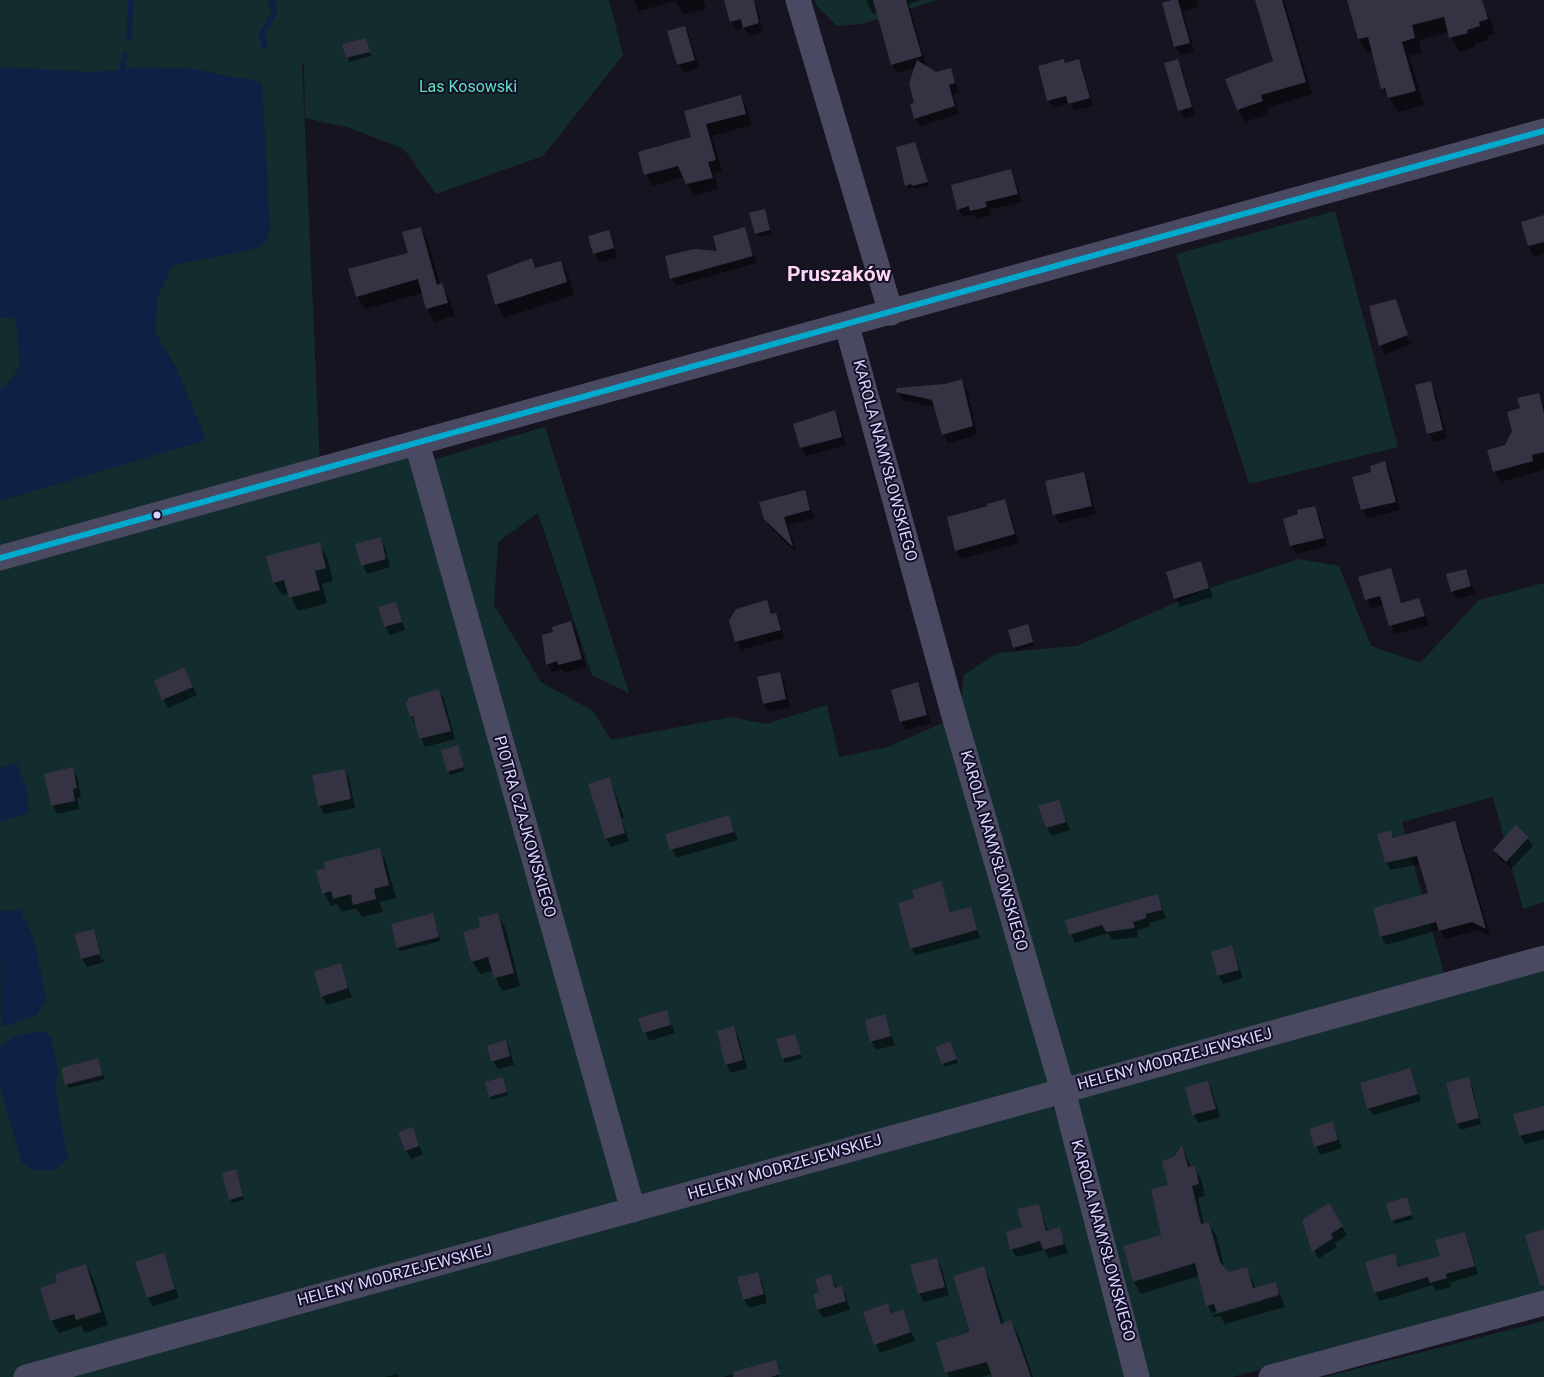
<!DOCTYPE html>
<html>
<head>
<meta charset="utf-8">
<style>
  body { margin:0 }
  canvas { display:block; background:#161421 }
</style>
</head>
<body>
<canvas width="1544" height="1377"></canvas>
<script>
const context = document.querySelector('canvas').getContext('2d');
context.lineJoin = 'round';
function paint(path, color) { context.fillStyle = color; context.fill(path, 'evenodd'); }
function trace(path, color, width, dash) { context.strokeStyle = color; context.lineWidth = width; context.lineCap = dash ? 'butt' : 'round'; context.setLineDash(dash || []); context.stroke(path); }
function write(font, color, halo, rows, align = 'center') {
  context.font = font + ' Roboto,sans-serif'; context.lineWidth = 4; context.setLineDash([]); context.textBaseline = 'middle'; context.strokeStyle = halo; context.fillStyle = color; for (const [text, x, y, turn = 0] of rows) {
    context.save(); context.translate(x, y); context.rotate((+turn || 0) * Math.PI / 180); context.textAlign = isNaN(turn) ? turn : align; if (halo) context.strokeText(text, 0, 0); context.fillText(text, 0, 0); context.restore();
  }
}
paint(new Path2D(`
  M0 0H609L623 55 543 156 436 194 404 149 350 128 305 118 304 65 302 64 320 466 411 440 622 1206 1048 1102 1055 1111 1129 1377H0Z
  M815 0H937L862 24 837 26 816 5Z
  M1335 211 1398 447 1249 484 1176 254Z
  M545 427 629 693 592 675 538 513 498 542 494 605 541 682 593 711 611 740 731 717 766 724 827 705 839 757 888 747 947 721 1053 1085 639 1201 432 460Z
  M1299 559 1339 566 1371 646 1420 663 1479 600 1544 583V902L1523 909 1493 797 1402 822 1444 973 1067 1082 960 713 964 675 997 653 1077 646 1209 588Z
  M1544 968V1295L1232 1377H1145L1073 1100Z
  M1544 1321V1377H1324Z`), '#132c2d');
paint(new Path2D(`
  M0 67 96 72 142 67 193 69 237 78 249 79 262 83 270 232 264 244 253 249 173 265 157 298 156 333 177 369 206 440 0 501V388L5 387 19 368 18 333 15 319 0 317Z
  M16 763 28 792V813L0 822V768Z
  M20 910 34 939 46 999 36 1016 1 1027 0 911Z
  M43 1031 51 1036 58 1072 55 1088 68 1159 56 1169 33 1171 22 1162 0 1088V1046L17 1036Z`), '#0d2144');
paint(new Path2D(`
  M634 0H703L706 9 683 15 676 1 639 11Z
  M725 0H753L757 7 763 32 749 36 744 28 736 30 731 21Z
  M866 0H922L909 4 926 65H924L936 73 950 69 959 92 953 94 959 114 920 126 915 118 916 67 897 73 892 64 878 13 873 14Z
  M1168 0H1197L1199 7 1183 11 1194 51 1180 55 1176 47 1163 4 1169 2Z
  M1256 0H1284L1312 94 1267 108 1269 114 1245 122 1238 109 1274 62Z
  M1348 0H1478L1491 20 1495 34 1487 36 1488 40 1474 44 1475 47 1459 52 1449 32 1419 40 1422 53 1409 56 1424 105 1398 112 1383 89 1373 52 1367 53 1359 39Z
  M685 27 689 35 699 68 683 73 678 64Z
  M365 39 371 56 349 62 344 45Z
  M1064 60 1066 64 1078 60 1083 68 1093 106 1074 111 1070 103 1053 108 1049 101 1039 67Z
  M1177 60 1182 69 1195 115 1184 118 1179 110Z
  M740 96 747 108 752 125 712 136 722 171 714 173 718 189 694 196 684 177 652 186 646 174 693 138 685 112Z
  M915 143 929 186 915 189 914 187 908 189 906 185Z
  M1011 170 1015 179 1022 202 989 210 991 215 976 219 974 215 963 217 958 209Z
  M766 214 771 234 758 237 756 233Z
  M1544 216V254L1534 257 1529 248 1522 223Z
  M421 228 428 241 440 285 449 298 455 316 435 322 427 309 423 293 365 309 357 296 409 254Z
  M744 229 757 263 676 286 672 278 719 252Z
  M608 231 618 257 599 262 589 237Z
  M531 260 537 269 561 262 568 275 574 295 504 318 497 305 488 275Z
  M1396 300 1406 325 1404 323 1408 341H1411L1408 328 1412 344 1385 354 1380 345Z
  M962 381 967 389 977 435 948 443 943 434 935 407 902 400 898 391 946 385Z
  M1430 382 1435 391 1447 438 1433 442 1429 433Z
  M1538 394 1544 405V470L1501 482 1494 471 1521 409Z
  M835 412 839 420 846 445 806 456 801 447Z
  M1385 463 1390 471 1400 510 1367 518 1362 509 1373 472Z
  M1083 474 1088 482 1096 514 1059 523 1055 515 1047 482Z
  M804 491 814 518 788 525 796 552 771 528 766 519Z
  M1004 500 1009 509 1019 543 961 559 956 551 949 518 989 507Z
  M1314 507 1319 516 1327 546 1296 554 1292 546 1284 520Z
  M380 539 385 547 390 567 367 574 363 565Z
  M319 544 327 557 333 581 322 584 327 603 298 611 289 593 282 595 274 582Z
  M1200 562 1213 597 1180 607 1167 573Z
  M1390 569 1402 604 1419 599 1429 625 1395 634 1384 605 1371 608 1360 578Z
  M1466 570 1475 594 1457 599 1452 591Z
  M766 601 773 615H775L780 623 784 638 741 650 730 622Z
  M395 604 405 630 390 635 385 626Z
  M571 623 576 631 586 667 564 673 562 669 552 672 548 664 555 633Z
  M1029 629 1034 646 1016 651 1014 647Z
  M779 673 784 681 790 707 769 712 764 704 759 677Z
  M188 677 197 695 168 708 155 682Z
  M918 684 922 692 931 723 906 730 901 722Z
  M439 690 444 699 455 739 425 747 411 716Z
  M459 751 465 771 450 775 448 771Z
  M72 769 77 777 81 797 77 798 79 809 57 814 53 806 46 775Z
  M344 770 349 778 355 808 324 814 319 805Z
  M610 779 624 817 621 818 629 841 611 847 606 838Z
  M1058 801 1070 830 1052 836 1047 828Z
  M729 817 738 840 676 858 667 835Z
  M1455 822 1459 830 1490 936 1478 930 1445 939 1440 930 1386 945 1381 936 1429 894 1420 864 1390 870 1386 862 1391 832 1395 838Z
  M1516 827 1528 838 1533 846 1511 869 1499 858 1494 850Z
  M379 849 386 862 396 898 380 902 383 912 362 917 356 908 342 912 337 904 331 906 324 893Z
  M940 883 951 913 970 908 980 938 916 955 911 948 916 899Z
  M1157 895 1166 918 1150 923V926L1137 931 1138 937 1112 940 1108 933 1075 943 1071 934Z
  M497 914 505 927 520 986 502 991 493 971 480 974 472 961 482 928Z
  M433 915 441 941 400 951 398 948Z
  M93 931 97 938H95L101 960H103L97 938 104 962 87 967 82 958Z
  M1232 947 1243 978 1223 984 1218 975Z
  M340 965 352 997 327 1005 322 996Z
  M666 1012 675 1033 649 1041 640 1019Z
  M884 1016 895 1045 876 1050 872 1042 866 1021Z
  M733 1028 738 1036 747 1068 731 1073 726 1064Z
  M795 1035 802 1058 785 1063 778 1040Z
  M506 1041 510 1050 514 1065 498 1069 493 1061Z
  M952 1046 958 1063 945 1067 937 1047Z
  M98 1060 105 1079 69 1088 66 1084Z
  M1410 1070 1421 1101 1373 1115 1368 1108Z
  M1469 1079 1472 1085 1481 1124 1461 1130 1457 1123Z
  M504 1082 508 1095 492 1100 490 1096Z
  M1208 1082 1212 1090 1220 1117 1198 1123 1194 1114Z
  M1544 1107V1139L1525 1144 1520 1135Z
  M1333 1123 1342 1148 1320 1155 1310 1130Z
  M412 1128 423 1154 411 1159 406 1151Z
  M1182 1148 1191 1167H1194L1201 1179 1205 1196 1198 1198 1204 1225 1209 1224 1216 1235 1225 1269 1228 1273 1246 1268 1256 1288 1276 1284 1285 1307 1225 1324 1220 1316 1214 1317 1213 1315 1262 1301V1299L1212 1313 1213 1315 1208 1305 1199 1276 1141 1294 1134 1282 1124 1247 1163 1236 1175 1158Z
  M236 1171 244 1200 232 1203 230 1199Z
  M1408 1203 1413 1219 1395 1224 1392 1220Z
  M1038 1205 1048 1231 1059 1228 1068 1253 1049 1258 1044 1250 1016 1257 1012 1249Z
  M1328 1205 1347 1235 1335 1243 1337 1247 1318 1259 1303 1221Z
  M1464 1233 1469 1242 1478 1274 1450 1283 1451 1287 1436 1291 1433 1285 1380 1301 1375 1292 1394 1255 1400 1268 1441 1257Z
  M163 1254 179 1298 153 1306 148 1298Z
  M936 1259 941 1267 949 1295 924 1302 919 1293Z
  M86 1265 93 1278 108 1325 85 1333 81 1326 59 1333 51 1320 59 1283Z
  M983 1268 990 1280 1004 1324 1011 1322 1018 1334 1033 1377H993L992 1374 982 1377H949L947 1373 938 1343 971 1333Z
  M757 1273 762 1282 767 1303 749 1308 744 1299Z
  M831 1275 837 1289 842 1287 846 1296 850 1310 823 1318 818 1309 820 1293Z
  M888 1305 893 1314 902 1311 915 1341 880 1353 864 1313Z
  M775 1362 780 1369H777L779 1377H723Z
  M397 1374 399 1377H385Z`), '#0007');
trace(new Path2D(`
  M129 38 131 0
  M265 46 261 36 275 11 270 0
  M122 69 125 55`), '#0d2144', 5.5);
paint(new Path2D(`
  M724 0H754L759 23 743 28 741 19 730 22Z
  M873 0H906L922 56 891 65Z
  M1171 0H1178L1190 43 1174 47 1162 3Z
  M1255 0H1282L1306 82 1261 95 1263 101 1237 110 1225 79 1273 61Z
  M1347 0H1482L1488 19 1479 22 1480 26 1467 30 1468 33 1449 38 1444 17 1412 25 1415 38 1402 42 1416 91 1388 98 1385 88 1381 89 1368 37 1358 39Z
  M685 26 695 60 677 65 667 31Z
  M366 38 370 52 346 58 342 44Z
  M1064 59 1065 63 1079 59 1090 98 1068 104 1066 96 1047 101 1038 66Z
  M1178 59 1192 107 1178 111 1164 63Z
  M917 60 936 72 951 68 955 83 949 85 955 106 914 119 910 104 914 103 909 83Z
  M741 95 746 114 706 124 716 160 708 162 713 178 686 184 678 166 644 175 638 152 691 137 684 111Z
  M915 142 928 182 912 186 911 184 905 186 896 147Z
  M1011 169 1018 194 985 202 987 207 970 211 969 206 957 210 951 185Z
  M765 209 770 230 755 234 749 213Z
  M1544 215V242L1528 246 1521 222Z
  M421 227 437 285 442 283 448 303 426 309 418 279 356 297 348 269 408 253 402 232Z
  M745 227 753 256 670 279 665 256 694 249 717 251 713 236Z
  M609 230 614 248 593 254 588 236Z
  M532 258 535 268 561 261 567 282 495 305 487 275Z
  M1396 299 1408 335 1379 346 1369 306Z
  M962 379 973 426 942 435 932 400 896 392 897 388 945 384Z
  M1431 381 1443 430 1427 434 1415 385Z
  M1539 393 1544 413V452L1532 455 1533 461 1493 472 1487 450 1505 445 1512 431 1507 412 1520 408 1517 398Z
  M835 410 842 437 800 448 793 424Z
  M1385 461 1396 502 1361 510 1352 477 1371 472 1370 466Z
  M1084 472 1092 506 1053 515 1045 481Z
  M805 490 810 510 784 517 793 547 764 519 759 502Z
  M1005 499 1015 534 955 551 947 517 988 506 987 504Z
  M1315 506 1324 538 1290 546 1283 519 1298 514 1297 510Z
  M381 537 386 559 361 566 355 544Z
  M320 542 326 568 315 571 320 590 289 598 284 580 273 583 266 556Z
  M1201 561 1209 588 1174 599 1166 572Z
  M1391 568 1401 603 1419 598 1425 616 1389 626 1380 596 1365 600 1358 577Z
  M1466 569 1471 586 1451 592 1446 574Z
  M767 600 771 614 776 613 781 630 735 642 729 621 736 609Z
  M396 602 402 622 384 627 378 607Z
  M571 621 582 659 558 665 557 661 546 665 542 635 553 632 552 627Z
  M1028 624 1033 642 1013 648 1008 630Z
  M184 667 193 687 162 700 154 681Z
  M780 672 786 699 763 704 757 677Z
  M918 682 927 715 900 722 891 690Z
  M439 689 451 731 419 739 413 716 410 717 405 702 408 701V698Z
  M458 745 464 767 447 772 441 750Z
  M73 767 77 788 73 789 75 801 51 806 44 774Z
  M345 769 351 799 318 806 312 775Z
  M610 777 625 833 605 839 588 784Z
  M1059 800 1066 822 1046 828 1038 806Z
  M729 815 734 832 670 850 665 834Z
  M1455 821 1486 929 1472 922 1439 931 1436 922 1380 937 1373 908 1428 893 1417 856 1385 863 1377 834 1391 830 1393 838Z
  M1516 825 1529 837 1506 862 1493 850Z
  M380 848 389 885 374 889 376 899 353 905 351 894 333 899 331 891 322 894 316 870 325 868 324 862Z
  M941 881 950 912 971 907 977 930 910 949 898 903 914 898 912 890Z
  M1158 894 1162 910 1146 914V918L1133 922 1135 928 1106 932 1102 925 1069 935 1065 920Z
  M433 913 439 937 397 948 391 924Z
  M498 913 514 973 494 978 488 957 471 962 463 932 480 927 478 918Z
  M94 929 100 954 81 959 74 934Z
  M1232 945 1239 970 1217 976 1211 952Z
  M341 963 348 988 321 997 314 971Z
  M667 1010 671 1025 643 1033 638 1018Z
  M885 1014 891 1036 870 1042 865 1020Z
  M734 1026 743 1060 725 1065 717 1031Z
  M795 1034 801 1054 782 1059 776 1039Z
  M506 1040 510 1056 491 1062 487 1046Z
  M950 1041 957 1059 942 1064 935 1047Z
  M98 1058 103 1075 65 1085 61 1068Z
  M1410 1068 1418 1094 1367 1109 1360 1083Z
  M503 1077 507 1092 489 1097 485 1082Z
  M1469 1077 1479 1118 1456 1124 1446 1083Z
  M1208 1081 1216 1109 1192 1115 1185 1087Z
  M1544 1106V1130L1519 1136 1513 1114Z
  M1333 1121 1338 1140 1314 1147 1309 1129Z
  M413 1127 419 1146 405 1151 398 1132Z
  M1182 1145 1188 1167 1195 1165 1199 1184 1192 1186 1201 1224 1209 1222 1220 1262 1229 1272 1247 1267 1253 1288 1276 1282 1279 1295 1217 1313 1214 1304 1206 1306 1195 1263 1133 1282 1123 1246 1161 1235 1151 1189 1168 1185 1162 1161 1174 1157Z
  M236 1169 243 1196 229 1200 222 1173Z
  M1407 1197 1412 1215 1391 1221 1386 1203Z
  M1329 1203 1343 1226 1331 1234 1333 1238 1312 1252 1302 1220Z
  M1039 1204 1046 1231 1060 1227 1064 1244 1043 1250 1040 1241 1010 1250 1006 1232 1022 1227 1017 1209Z
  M1544 1229V1285H1540L1525 1235Z
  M1465 1232 1475 1266 1446 1274 1447 1278 1430 1283 1428 1277 1374 1293 1365 1262 1395 1253 1398 1267 1440 1256 1435 1240Z
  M164 1253 175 1289 147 1298 135 1262Z
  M937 1258 945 1287 918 1294 910 1265Z
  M86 1264 101 1312 76 1320 74 1314 50 1321 40 1288 57 1282 55 1274Z
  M984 1266 1001 1324 1011 1320 1031 1377H992L987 1362 945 1373 936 1342 970 1332 953 1276Z
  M758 1272 764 1294 743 1300 737 1277Z
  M831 1274 835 1288 842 1286 846 1301 817 1310 813 1294 819 1292 815 1279Z
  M888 1303 891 1313 903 1309 911 1332 874 1345 863 1312Z
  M776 1360 780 1374 771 1377H733V1372Z`), '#343243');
trace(new Path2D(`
  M798 0 891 313
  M847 326 952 709 1063 1091 1137 1377
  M417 443 633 1210
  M0 558 1544 131
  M26 1377 1544 958
  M1271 1377 1544 1303`), '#4a4962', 25);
trace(new Path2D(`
  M0 558 1544 131`), '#00a9ce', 6);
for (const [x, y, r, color] of [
  [157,515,4.5,"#d9d4ff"]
]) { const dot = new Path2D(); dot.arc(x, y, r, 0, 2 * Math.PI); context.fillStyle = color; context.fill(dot); trace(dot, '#130f26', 2); }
write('16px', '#5fe0c0', '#130f26', [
  ["Las Kosowski",468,88]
]);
write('16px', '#d9d4ff', '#130f26', [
  ["KAROLA NAMYSŁOWSKIEGO",884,461,75],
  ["PIOTRA CZAJKOWSKIEGO",524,827,74],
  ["KAROLA NAMYSŁOWSKIEGO",993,851,74],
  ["HELENY MODRZEJEWSKIEJ",1175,1060,-15],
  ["HELENY MODRZEJEWSKIEJ",785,1168,-16],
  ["KAROLA NAMYSŁOWSKIEGO",1102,1241,75],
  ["HELENY MODRZEJEWSKIEJ",395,1276,-15]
]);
write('bold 21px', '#ffd6f0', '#130f26', [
  ["Pruszaków",839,276]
]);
</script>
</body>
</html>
